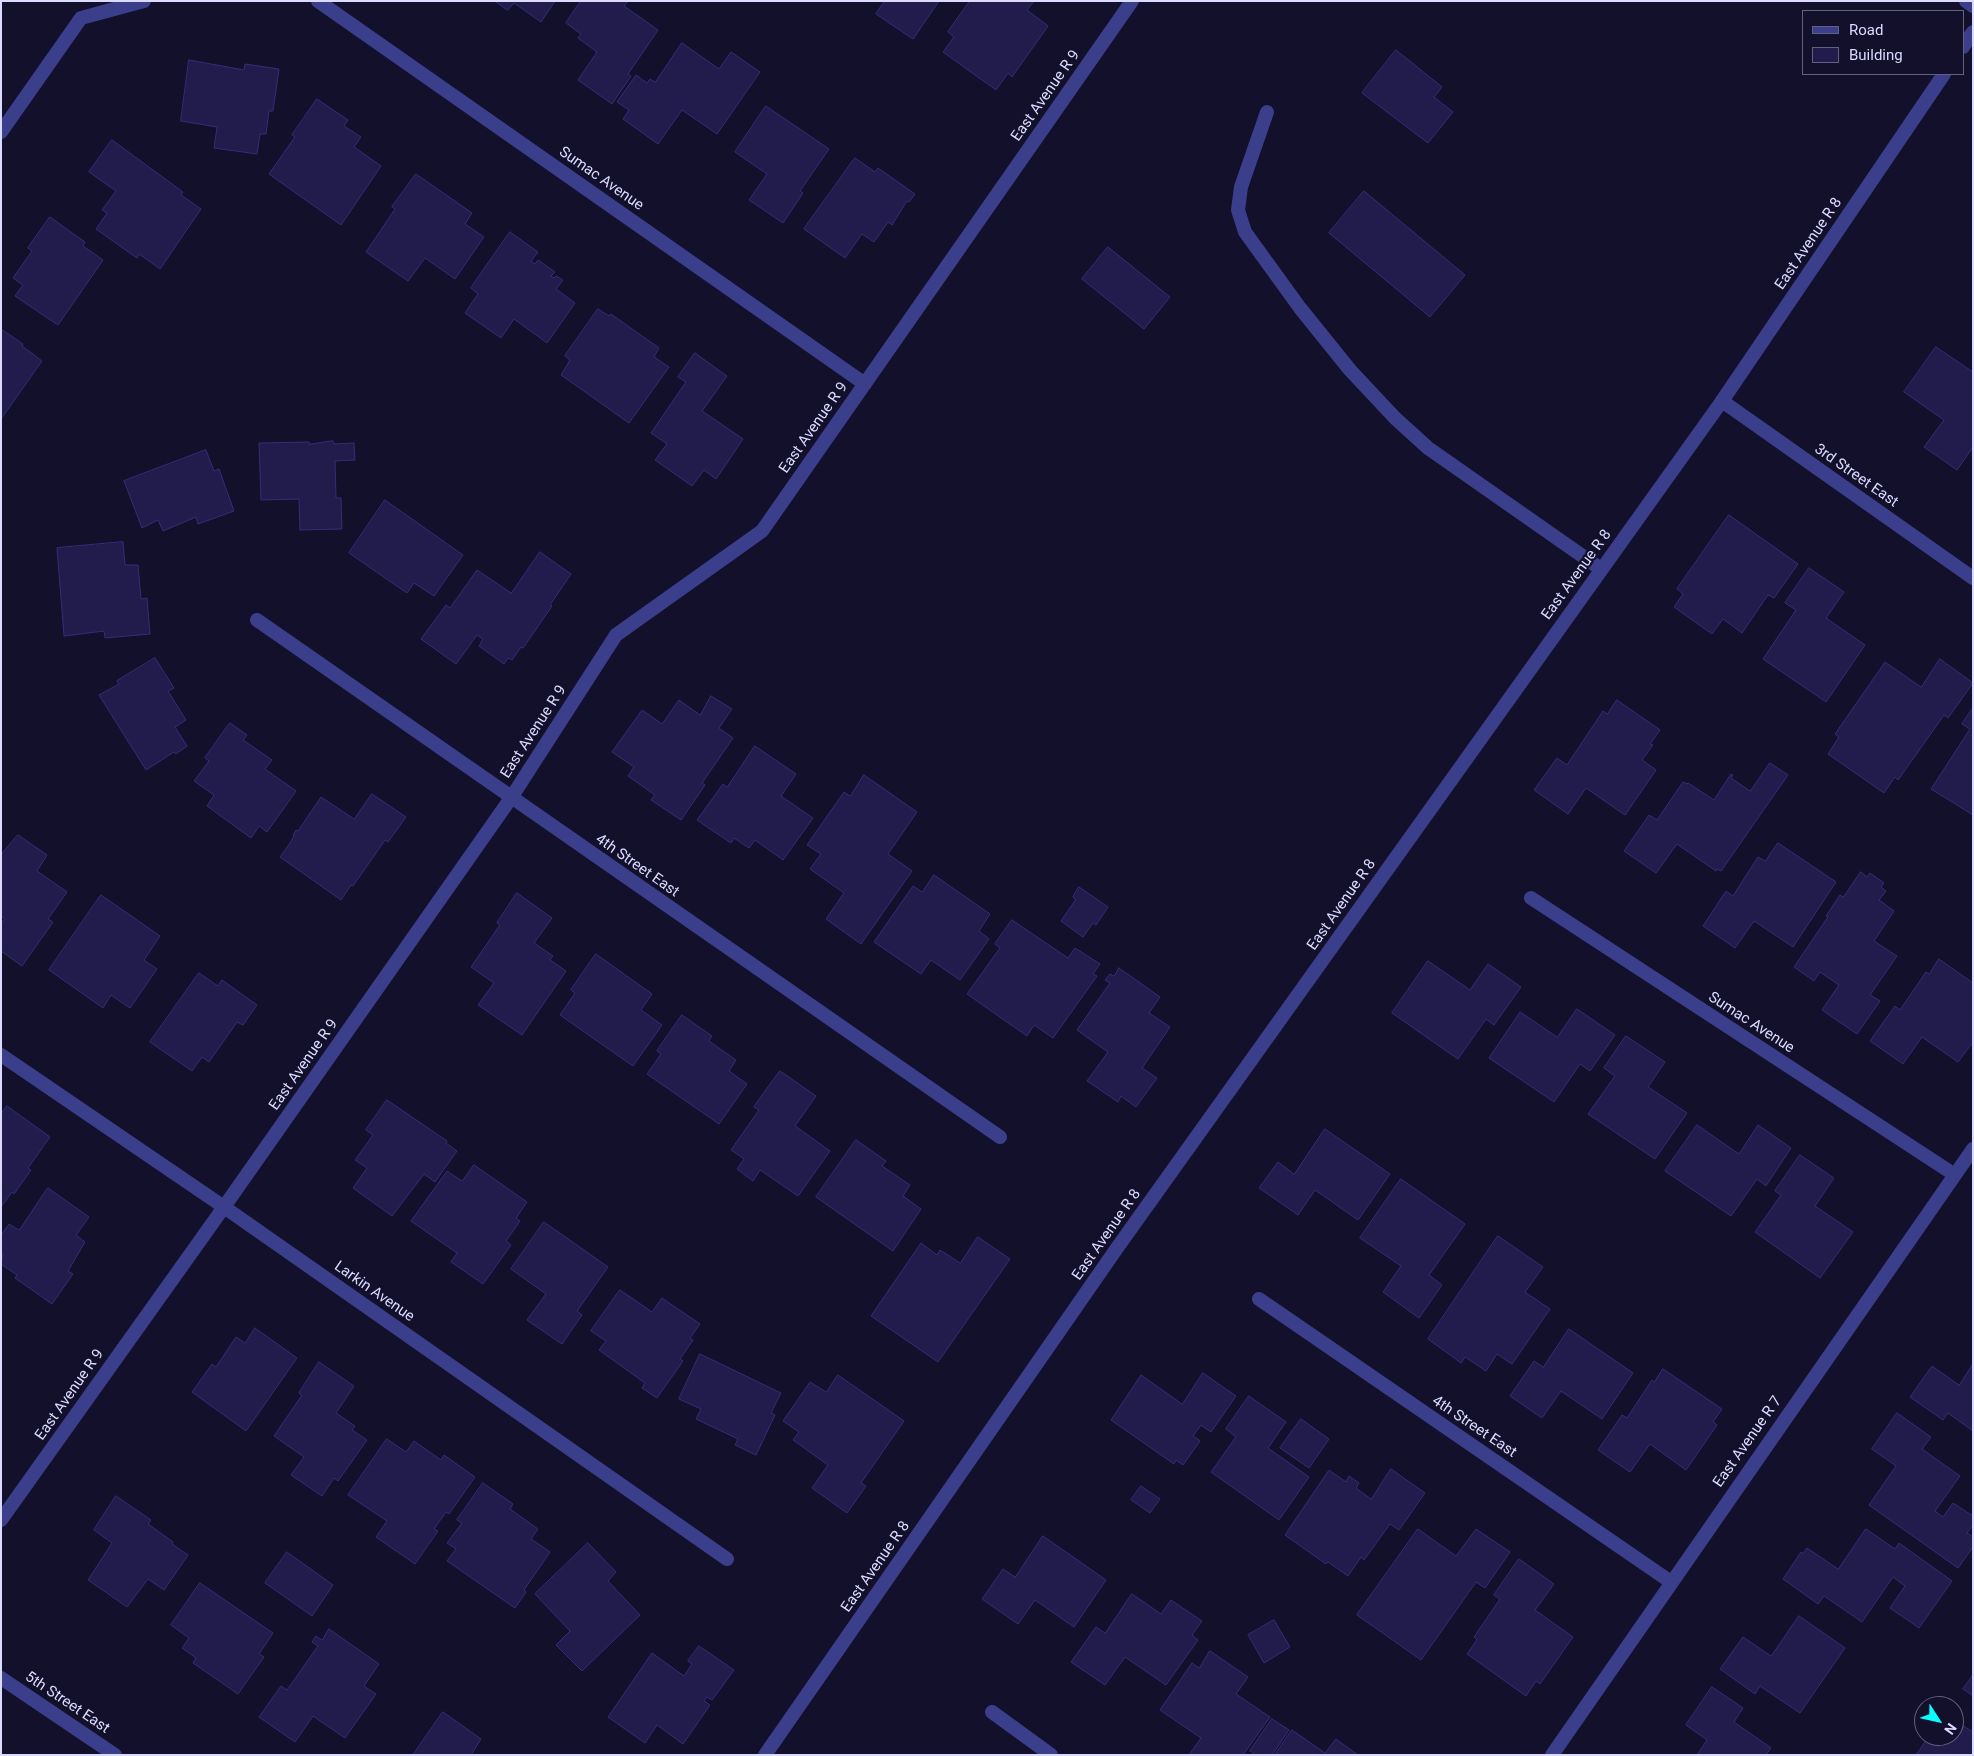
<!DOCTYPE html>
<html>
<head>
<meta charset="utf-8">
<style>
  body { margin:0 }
  #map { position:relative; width:1974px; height:1756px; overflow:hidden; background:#12102b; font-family:Roboto,sans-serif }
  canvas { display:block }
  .frame { position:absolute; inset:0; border:2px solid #dbdaff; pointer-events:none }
  .legend { position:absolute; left:1802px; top:10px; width:162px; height:65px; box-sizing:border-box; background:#12102b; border:1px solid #626180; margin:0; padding:6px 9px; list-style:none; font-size:15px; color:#dbdaff }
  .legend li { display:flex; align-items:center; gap:10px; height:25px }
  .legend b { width:25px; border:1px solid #626180 }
  .north { position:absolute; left:1914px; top:1696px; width:50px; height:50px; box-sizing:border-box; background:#12102b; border:1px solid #626180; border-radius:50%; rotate:125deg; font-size:14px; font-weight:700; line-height:20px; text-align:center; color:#dbdaff }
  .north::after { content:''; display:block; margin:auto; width:18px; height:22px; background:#06ffff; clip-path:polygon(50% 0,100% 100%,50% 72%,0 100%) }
</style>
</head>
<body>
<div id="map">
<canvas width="1974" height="1756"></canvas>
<div class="frame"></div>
<ul class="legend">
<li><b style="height:6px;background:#3b3f8b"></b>Road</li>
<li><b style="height:14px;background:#211c4c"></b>Building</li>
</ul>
<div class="north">N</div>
</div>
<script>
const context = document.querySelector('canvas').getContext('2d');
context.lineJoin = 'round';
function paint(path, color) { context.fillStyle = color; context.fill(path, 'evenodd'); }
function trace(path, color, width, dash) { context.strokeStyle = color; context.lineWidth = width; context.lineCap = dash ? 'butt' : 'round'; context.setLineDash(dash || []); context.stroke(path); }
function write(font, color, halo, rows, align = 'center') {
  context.font = font + ' Roboto,sans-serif'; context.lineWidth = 4.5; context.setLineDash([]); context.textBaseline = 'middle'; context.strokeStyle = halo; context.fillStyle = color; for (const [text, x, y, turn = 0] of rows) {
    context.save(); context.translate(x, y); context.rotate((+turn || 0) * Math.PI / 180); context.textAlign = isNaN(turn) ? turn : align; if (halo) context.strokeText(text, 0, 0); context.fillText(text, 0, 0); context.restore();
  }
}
const building = new Path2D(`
  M495 1H555L541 22 514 3 508 10Z
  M581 1H628L624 6 658 30 628 74 631 76 612 104 578 80 597 52 578 38 581 34 566 23Z
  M885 1H939L913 39 876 14Z
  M970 1H1034L1027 10 1048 26 1012 77 1008 73 996 90 943 52 954 37 948 32Z
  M682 43 719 69 731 52 760 72 717 134 682 110 658 144 623 119 629 110 617 102 636 75 647 83 650 79 655 82Z
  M1396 50 1442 87 1434 97 1453 112 1428 143 1362 93Z
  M189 60 244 70 245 64 279 69 273 111H269L266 134H260L257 154 214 148 217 127 181 121Z
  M317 99 348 120 344 126 361 137 354 147 381 166 341 225 269 174 295 137 292 135Z
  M766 106 829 149 800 191 803 193 783 223 749 200 767 174 735 152Z
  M112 140 183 192 181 195 201 209 160 269 139 254 137 258 96 229 107 213 102 210 116 191 89 172Z
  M855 158 875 172 878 168 915 194 909 202 907 201 892 225 888 222 874 242 862 234 845 258 804 229Z
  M416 174 472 213 465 224 484 237 455 279 425 258 408 281 366 252 395 209 392 207Z
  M1364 191 1465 275 1430 317 1329 233Z
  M50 217 85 242 83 246 103 260 58 325 15 296 23 285 13 278 32 251 28 248Z
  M510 232 538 252 531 261 535 264 538 260 555 272 551 276 554 278 556 276 563 280 556 289 575 303 547 343 514 319 501 338 465 313 478 294 471 288Z
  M1108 247 1170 297 1144 329 1082 279Z
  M598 309 609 316 611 314 659 348 654 357 669 367 629 423 561 375 570 360 565 356Z
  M1 329 23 344 22 346 42 361 1 419Z
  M1936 347 1973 372V447L1957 470 1924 447 1944 420 1904 392Z
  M695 353 727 376 702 411 743 439 716 479 704 470 692 486 655 460 667 444 651 433 686 382 678 377Z
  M333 441 334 444 354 443 355 460 335 461 336 498H341L342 529 300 530 299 499 261 500 259 443 309 442V444Z
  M206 450 214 471 219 469 234 511 198 524 196 517 163 531 158 520 142 528 124 481Z
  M385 500 463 555 434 596 414 583 407 593 349 553Z
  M1729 515 1798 564 1774 598 1768 595 1742 633 1723 619 1712 634 1674 607 1683 594 1677 589Z
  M123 542 125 565H138L141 599 147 598 150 634 105 638 104 631 64 636 57 548Z
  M540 552 571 574 550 605 552 606 523 648 521 647 512 660 508 658 504 664 479 646 483 639 477 635 456 664 421 639 446 605 450 608 477 570 511 593Z
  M1809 568 1844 592 1826 618 1865 645 1826 702 1763 659 1796 610 1785 603Z
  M155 658 174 688 168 691 186 720 175 727 187 746 176 754 174 752 146 770 99 695 119 684 117 681Z
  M1940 659 1973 683 1948 718 1944 715 1898 780 1895 777 1884 793 1828 754 1839 737 1835 734 1885 662 1921 687Z
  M711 696 732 709 719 728 733 738 702 783 705 785 681 820 651 800 655 795 628 776 634 767 612 752 642 710 662 724 679 700 700 715Z
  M1617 700 1660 730 1650 744 1653 745 1642 760 1656 770 1625 815 1586 788 1568 814 1534 790 1557 758 1567 765 1603 711 1607 714Z
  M1973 708V815L1931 789 1970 729 1962 724Z
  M230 723 247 735 243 740 272 760 265 769 296 791 267 832 259 826 251 838 207 806 214 795 194 781 209 761 205 758Z
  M755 746 796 774 781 796 813 818 783 860 755 840 749 848 734 838 731 843 697 820 723 784 727 787Z
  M1770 763 1788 775 1721 871 1717 869 1716 871 1677 844 1656 873 1624 851 1649 815 1657 820 1683 782 1687 784 1688 783 1714 800 1731 774 1733 775 1731 778 1750 791Z
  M864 775 917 812 888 854 912 871 861 944 826 919 844 893 810 869 821 854 807 845 844 792 850 796Z
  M372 794 406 817 388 842 385 840 353 886 351 885 341 900 280 857 290 843 294 836 293 835 296 830 298 831 321 797 354 819Z
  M18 835 47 855 37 871 67 892 48 919 53 922 22 966 1 951V924L5 919 1 916V855Z
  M1778 843 1836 882 1793 947 1754 921 1735 948 1703 926 1726 891 1733 896 1758 857 1765 861Z
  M1861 872 1867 877 1870 873 1884 883 1881 887 1886 891 1879 900 1894 911 1874 941 1897 956 1870 995 1880 1001 1857 1034 1822 1010 1839 985 1820 972 1814 981 1794 967 1828 917 1826 916 1840 895 1843 897Z
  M934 875 990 914 979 931 989 939 960 980 931 960 921 974 874 942 913 886 922 892Z
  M1079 887 1108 907 1096 925 1093 923 1083 937 1061 921 1076 899 1073 897Z
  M517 893 552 918 534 943 553 956 550 960 566 971 522 1035 478 1005 494 983 471 967 500 925 497 923Z
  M101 895 160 936 144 960 157 969 130 1008 111 995 103 1008 49 970Z
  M1012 920 1068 958 1075 948 1100 964 1093 974 1097 976 1053 1038 1034 1025 1027 1036 967 994 1000 948 995 944Z
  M596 954 652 994 641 1010 662 1025 633 1066 560 1015 575 993 571 990Z
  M1939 959 1973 983V1042L1958 1062 1922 1037 1903 1064 1870 1041 1895 1006 1900 1010 1926 972 1929 974Z
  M1428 961 1470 990 1488 964 1521 987 1494 1025 1486 1019 1458 1059 1392 1013Z
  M1119 968 1160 997 1149 1013 1170 1027 1142 1068 1157 1078 1136 1107 1121 1096 1118 1102 1087 1081 1108 1052 1077 1030 1110 983 1105 980 1110 974 1114 976Z
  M199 973 218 986 222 980 257 1005 243 1025 237 1022 209 1062 202 1057 192 1071 150 1042Z
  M1577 1009 1615 1035 1590 1071 1580 1064 1554 1102 1489 1058 1520 1012 1557 1037Z
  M682 1015 712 1036 709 1041 736 1060 729 1071 747 1084 719 1124 647 1074 661 1054 657 1051Z
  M1626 1036 1665 1062 1648 1087 1687 1113 1655 1159 1588 1114 1615 1076 1604 1068Z
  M780 1071 816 1096 795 1126 830 1151 798 1196 760 1170 753 1181 737 1169 744 1159 731 1150 759 1110 754 1107Z
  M387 1100 447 1141 446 1143 457 1151 435 1182 424 1174 392 1216 353 1188 367 1168 355 1160 373 1135 366 1130Z
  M7 1106 50 1137 28 1168 31 1170 14 1194 12 1192 1 1207V1114Z
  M1697 1125 1739 1154 1758 1125 1791 1148 1766 1186 1757 1179 1731 1216 1665 1171Z
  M1325 1129 1390 1174 1358 1220 1315 1190 1298 1215 1259 1188 1278 1162 1294 1174Z
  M856 1140 886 1161 882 1166 910 1185 903 1196 921 1209 893 1251 816 1197Z
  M1800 1155 1834 1178 1815 1206 1853 1232 1820 1278 1755 1232 1781 1195 1775 1191Z
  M474 1165 527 1202 516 1218 520 1221 506 1241 511 1245 483 1284 451 1262 457 1253 411 1221 447 1171 462 1181Z
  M1401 1179 1465 1224 1429 1275 1442 1285 1419 1318 1383 1292 1401 1266 1360 1238Z
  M48 1188 89 1217 76 1235 85 1242 68 1271 73 1274 52 1304 15 1278 17 1275 1 1264 3 1254 1 1253V1235L9 1224 19 1230Z
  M544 1222 608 1267 577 1311 582 1315 562 1344 527 1320 546 1294 511 1269Z
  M1498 1236 1543 1267 1525 1292 1550 1309 1512 1364 1497 1354 1486 1371 1465 1357 1461 1363 1428 1339Z
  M978 1237 1010 1259 938 1362 871 1316 921 1243 937 1255 940 1250 960 1263Z
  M620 1290 652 1312 662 1298 700 1324 690 1338 693 1340 680 1359 683 1361 657 1398 642 1388 645 1383 599 1350 606 1341 591 1331Z
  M255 1328 297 1358 246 1431 192 1392 212 1364 216 1367 236 1337 245 1343Z
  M1569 1329 1633 1373 1602 1419 1561 1391 1542 1418 1510 1396 1534 1361 1543 1367Z
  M700 1354 781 1393 771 1413 775 1415 756 1455 735 1445 738 1439 696 1419 701 1409 679 1399Z
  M319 1362 354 1386 336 1413 355 1426 352 1430 367 1440 338 1481 334 1478 322 1496 291 1475 304 1457 274 1436 302 1395 299 1393Z
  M1973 1364V1431L1948 1413 1943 1420 1910 1397 1932 1366 1959 1385Z
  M1663 1369 1722 1409 1713 1422 1717 1425 1686 1470 1650 1444 1630 1472 1598 1450 1622 1415 1627 1418 1652 1380 1654 1382Z
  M1203 1373 1236 1396 1211 1432 1201 1425 1193 1436 1200 1441 1183 1465 1176 1460 1174 1464 1111 1420 1141 1375 1182 1404Z
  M838 1375 904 1421 861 1483 866 1486 847 1513 812 1488 828 1465 793 1440 799 1432 783 1421 810 1382 826 1392Z
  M1249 1396 1286 1422 1268 1448 1309 1477 1279 1520 1211 1472 1236 1437 1226 1429Z
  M1897 1413 1931 1437 1922 1449 1960 1476 1935 1511 1943 1517 1953 1503 1973 1516V1525L1967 1533 1973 1537V1547L1958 1568 1869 1505 1896 1466 1872 1449Z
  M1301 1419 1329 1439 1309 1468 1280 1448Z
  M387 1439 406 1452 414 1441 441 1460 444 1455 475 1477 449 1514 446 1512 434 1529 438 1531 415 1564 376 1537 387 1521 348 1495Z
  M1391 1469 1425 1493 1399 1530 1390 1524 1364 1560 1361 1557 1348 1576 1328 1562 1326 1564 1285 1535 1329 1470 1346 1482 1349 1476 1359 1483 1356 1488 1371 1499Z
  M483 1483 513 1504 510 1509 538 1529 531 1539 550 1552 524 1590 526 1592 515 1608 447 1561 456 1549 447 1543 462 1523 457 1520Z
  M1141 1486 1160 1499 1150 1513 1131 1500Z
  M116 1496 151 1520 148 1524 173 1542 172 1544 188 1555 164 1590 148 1579 127 1607 88 1580 112 1543 94 1530Z
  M1418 1529 1456 1556 1476 1529 1510 1552 1485 1588 1476 1582 1421 1660 1357 1615Z
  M1866 1529 1895 1549 1899 1543 1952 1581 1919 1628 1890 1608 1905 1586 1893 1577 1862 1622 1824 1596 1818 1604 1783 1579 1801 1552 1803 1554 1807 1548 1838 1569Z
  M1043 1536 1106 1580 1074 1627 1035 1600 1018 1624 982 1599 1003 1569 1015 1577Z
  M588 1543 616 1572 608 1581 640 1615 582 1671 556 1645 570 1631 535 1594Z
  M287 1552 333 1585 312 1616 265 1583Z
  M1519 1559 1554 1584 1535 1610 1573 1637 1540 1684 1536 1681 1526 1696 1467 1654 1477 1640 1474 1637 1500 1599 1494 1595Z
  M200 1583 273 1633 259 1654 264 1657 238 1694 193 1663 196 1658 182 1648 189 1638 171 1625Z
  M1132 1594 1161 1614 1171 1600 1202 1621 1192 1635 1198 1640 1166 1685 1125 1657 1105 1685 1071 1662 1096 1627 1105 1633Z
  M1799 1616 1845 1648 1800 1713 1760 1686 1755 1694 1720 1669 1743 1637 1771 1656Z
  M1274 1620 1290 1647 1264 1663 1248 1635Z
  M329 1629 379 1664 364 1686 376 1694 345 1738 313 1716 295 1742 259 1717 281 1686 287 1690 318 1646 312 1642 316 1636 322 1640Z
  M699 1646 734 1670 712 1700 707 1697 704 1701 710 1705 683 1744 657 1725 645 1743 608 1717 652 1653 684 1676 692 1664 688 1661Z
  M1210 1651 1248 1677 1236 1694 1270 1717 1243 1755H1189L1201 1738 1160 1710 1192 1663 1199 1668Z
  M1973 1675V1696L1963 1689Z
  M1712 1687 1743 1708 1734 1722 1771 1748 1766 1755H1697L1707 1740 1686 1725Z
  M443 1712 481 1739 471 1755H413Z
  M1272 1719 1289 1730 1272 1755H1256L1250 1751Z
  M1954 1720 1973 1732V1755H1916L1929 1736H1954Z
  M1292 1730 1325 1753 1336 1739 1358 1755H1275Z`);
paint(building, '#211c4c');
trace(building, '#352d79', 1);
trace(new Path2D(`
  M1267 112 1241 187 1238 210 1245 232 1300 308 1350 370 1395 418 1428 448 1601 569`), '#3b3f8b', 14);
trace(new Path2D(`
  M318 1 865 384
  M1966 1 1973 6
  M1 132 81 18 144 1
  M1722 401 1973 578
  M257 620 1000 1137
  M1531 898 1955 1175
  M1 1055 224 1207 727 1559
  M1259 1299 1671 1582
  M1 1520 224 1207 511 798 616 635 762 531 1132 1
  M992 1712 1051 1755
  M1552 1755 1973 1149`), '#3b3f8b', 14);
trace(new Path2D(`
  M1963 47 1973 32
  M1 1678 115 1755
  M765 1755 1117 1248 1722 401 1944 74`), '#3b3f8b', 14);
write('15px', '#dbdaff', '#12102b', [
  ["East Avenue R 9",1046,96,-55],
  ["Sumac Avenue",601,179,35],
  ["East Avenue R 8",1809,244,-56],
  ["East Avenue R 9",814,428,-55],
  ["3rd Street East",1856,476,35],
  ["East Avenue R 8",1577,575,-54],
  ["East Avenue R 9",534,732,-57],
  ["4th Street East",637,866,35],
  ["East Avenue R 8",1342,905,-55],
  ["Sumac Avenue",1751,1023,33],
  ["East Avenue R 9",304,1065,-55],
  ["East Avenue R 8",1107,1235,-55],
  ["Larkin Avenue",374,1292,35],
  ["East Avenue R 9",70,1395,-55],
  ["4th Street East",1474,1427,34],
  ["East Avenue R 7",1748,1442,-55],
  ["East Avenue R 8",876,1567,-55],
  ["5th Street East",67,1703,34]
]);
</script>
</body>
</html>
